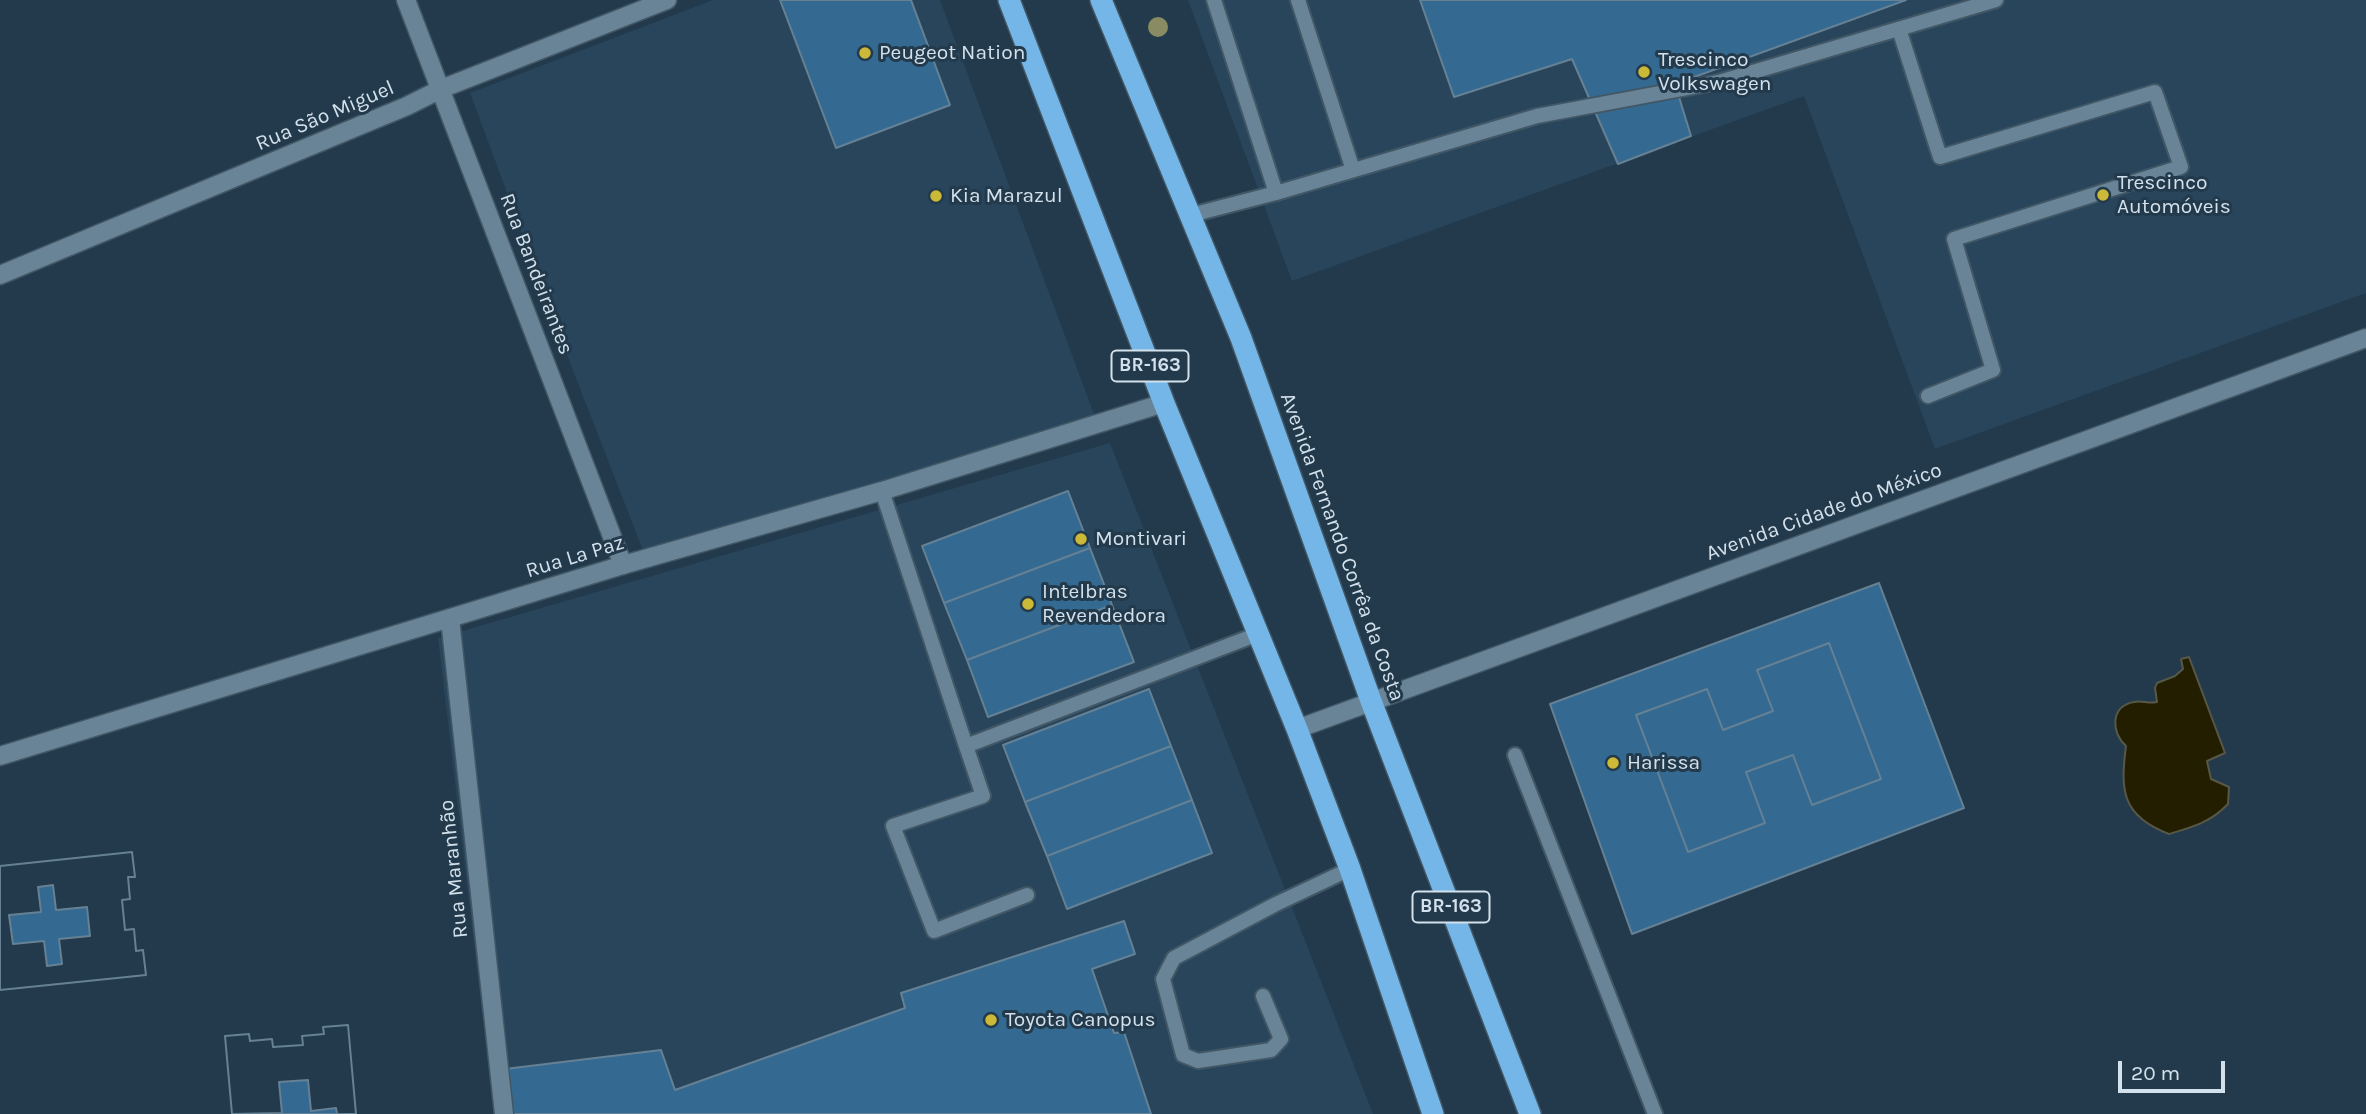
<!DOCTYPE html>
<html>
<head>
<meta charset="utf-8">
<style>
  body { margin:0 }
  #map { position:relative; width:2366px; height:1114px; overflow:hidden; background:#223a4b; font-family:Karla,sans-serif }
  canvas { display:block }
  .scale { position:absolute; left:2118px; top:1061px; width:107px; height:32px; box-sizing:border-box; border:4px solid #d3e1ec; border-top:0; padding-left:9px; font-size:21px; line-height:24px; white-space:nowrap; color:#d3e1ec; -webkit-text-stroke:5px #223a4b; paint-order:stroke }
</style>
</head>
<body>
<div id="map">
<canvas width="2366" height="1114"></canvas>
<div class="scale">20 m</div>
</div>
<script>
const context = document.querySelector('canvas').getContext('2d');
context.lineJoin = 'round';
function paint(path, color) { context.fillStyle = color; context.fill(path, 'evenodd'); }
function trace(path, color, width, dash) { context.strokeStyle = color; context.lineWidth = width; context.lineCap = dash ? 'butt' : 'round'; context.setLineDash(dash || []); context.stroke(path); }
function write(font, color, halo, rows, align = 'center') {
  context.font = font + ' Karla,sans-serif'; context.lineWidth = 6; context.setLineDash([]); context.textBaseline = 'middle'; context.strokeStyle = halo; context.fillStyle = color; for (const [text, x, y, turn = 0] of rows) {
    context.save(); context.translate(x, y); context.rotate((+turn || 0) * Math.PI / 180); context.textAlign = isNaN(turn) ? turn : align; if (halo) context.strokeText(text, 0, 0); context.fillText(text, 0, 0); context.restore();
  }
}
paint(new Path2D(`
  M713 0H940L1097 422 644 553 572 368 470 93Z
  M1188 0H2366V293L1935 449 1804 96 1292 281Z
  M1110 443 1373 1114H494L438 638Z`), '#28455b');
const water = new Path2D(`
  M2189 657 2225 753 2207 761 2211 779 2229 787 2228 804C2211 822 2193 827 2169 834 2122 816 2120 791 2126 746 2111 733 2110 706 2134 702 2142 700 2148 704 2157 702L2155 688 2157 683 2175 676 2183 669 2181 659Z`);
paint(water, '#231e00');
trace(water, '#585847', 2);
const building = new Path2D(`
  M780 0H911L950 105 836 148Z
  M1420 0H1906L1675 84 1691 136 1618 164 1572 59 1454 97Z
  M1068 491 1090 548 944 603 922 546Z
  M1090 548 1112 605 967 660 944 603Z
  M1879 583 1964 808 1632 934 1550 704ZM1829 643 1881 779 1812 805 1793 755 1746 772 1765 823 1688 852 1636 715 1707 689 1723 730 1773 711 1757 670Z
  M1112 605 1134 662 988 717 967 660Z
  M1829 643 1881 779 1812 805 1793 755 1746 772 1765 823 1688 852 1636 715 1707 689 1723 730 1773 711 1757 670Z
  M1149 689 1171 746 1025 802 1003 745Z
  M1171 746 1192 800 1047 856 1025 802Z
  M1192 800 1212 853 1067 909 1047 856Z
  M132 852 135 877H128L130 899 122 900 125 930 134 929 136 951 143 950 146 975 0 990V866ZM53 885 56 910 87 907 90 936 59 939 62 964 47 966 44 941 13 944 9 915 41 912 38 887Z
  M132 852 135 877H128L130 899 122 900 125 930 134 929 136 951 143 950 146 975 0 990V866Z
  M1124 921 1135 954 1092 969 1114 1033 1124 1032 1151 1114H510L505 1069 661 1050 675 1090 905 1008 901 993Z
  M348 1025 356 1114H337L336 1108 311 1111 308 1080 279 1082 282 1113 232 1114 225 1036 249 1034 250 1041 272 1039 273 1047 303 1045 302 1036 324 1034 323 1027Z
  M348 1025 356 1114H232L225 1036 249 1034 250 1041 272 1039 273 1047 303 1045 302 1036 324 1034 323 1027Z`);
paint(building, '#346a91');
trace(building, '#668094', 2);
const lane = new Path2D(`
  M1214 0 1276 193
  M1298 0 1353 170
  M1899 29 1940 157 2155 92 2181 167 1954 239 1993 370 1928 396
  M1191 215 1276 193 1537 116 1719 82 1996 0
  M882 491 966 746 1258 634
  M966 746 983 796 893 826 934 931 1027 895
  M1515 755 1655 1114
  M1263 996 1281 1039 1271 1050 1198 1061 1183 1055 1163 979 1174 958 1276 904 1350 869`);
const street = new Path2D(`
  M406 0 623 565
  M0 275 407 106 441 89 667 0
  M450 619 504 1114
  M1297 729 2366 338`);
const secondary = new Path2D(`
  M0 756 623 565 882 491 1164 403`);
const highway = new Path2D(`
  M1009 0 1164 403 1297 729 1350 869 1433 1114
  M1101 0 1241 338 1371 701 1530 1114`);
trace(lane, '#425765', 18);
trace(street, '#425765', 21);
trace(secondary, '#425765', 21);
trace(highway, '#425765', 24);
trace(lane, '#698397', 14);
trace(street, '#698397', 18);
trace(secondary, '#698397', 18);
trace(highway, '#74b6e7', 21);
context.fillStyle = '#898c62';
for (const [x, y] of [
  [1158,27]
]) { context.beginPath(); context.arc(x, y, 10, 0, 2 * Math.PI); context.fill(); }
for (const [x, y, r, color] of [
  [865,53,7,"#ccb938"],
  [1644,72,7,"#ccb938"],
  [2103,195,7,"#ccb938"],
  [936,196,7,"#ccb938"],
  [1081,539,7,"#ccb938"],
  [1028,604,7,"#ccb938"],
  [1613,763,7,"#ccb938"],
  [991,1020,7,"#ccb938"]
]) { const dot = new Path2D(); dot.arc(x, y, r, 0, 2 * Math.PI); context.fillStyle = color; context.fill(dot); trace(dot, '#223a4b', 2.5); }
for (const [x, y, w] of [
  [1150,366,77],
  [1451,907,77]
]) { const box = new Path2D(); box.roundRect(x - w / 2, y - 15.5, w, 31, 5); context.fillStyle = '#223a4b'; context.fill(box); trace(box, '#d3e1ec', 2); }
write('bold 19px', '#d3e1ec', null, [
  ["BR-163",1150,366],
  ["BR-163",1451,907]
]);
write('21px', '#d3e1ec', '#223a4b', [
  ["Peugeot Nation",879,53],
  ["Trescinco",1658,60],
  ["Volkswagen",1658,84],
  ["Trescinco",2117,183],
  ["Automóveis",2117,207],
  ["Kia Marazul",950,196],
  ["Montivari",1095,539],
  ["Intelbras",1042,592],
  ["Revendedora",1042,616],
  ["Harissa",1627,763],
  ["Toyota Canopus",1005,1020]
], 'left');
write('21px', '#d3e1ec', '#223a4b', [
  ["Rua São Miguel",325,116,-23],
  ["Rua Bandeirantes",536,274,69],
  ["Avenida Cidade do México",1824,512,-20],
  ["Avenida Fernando Corrêa da Costa",1342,547,70],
  ["Rua La Paz",575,557,-17],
  ["Rua Maranhão",454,869,-96]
]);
</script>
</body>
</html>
